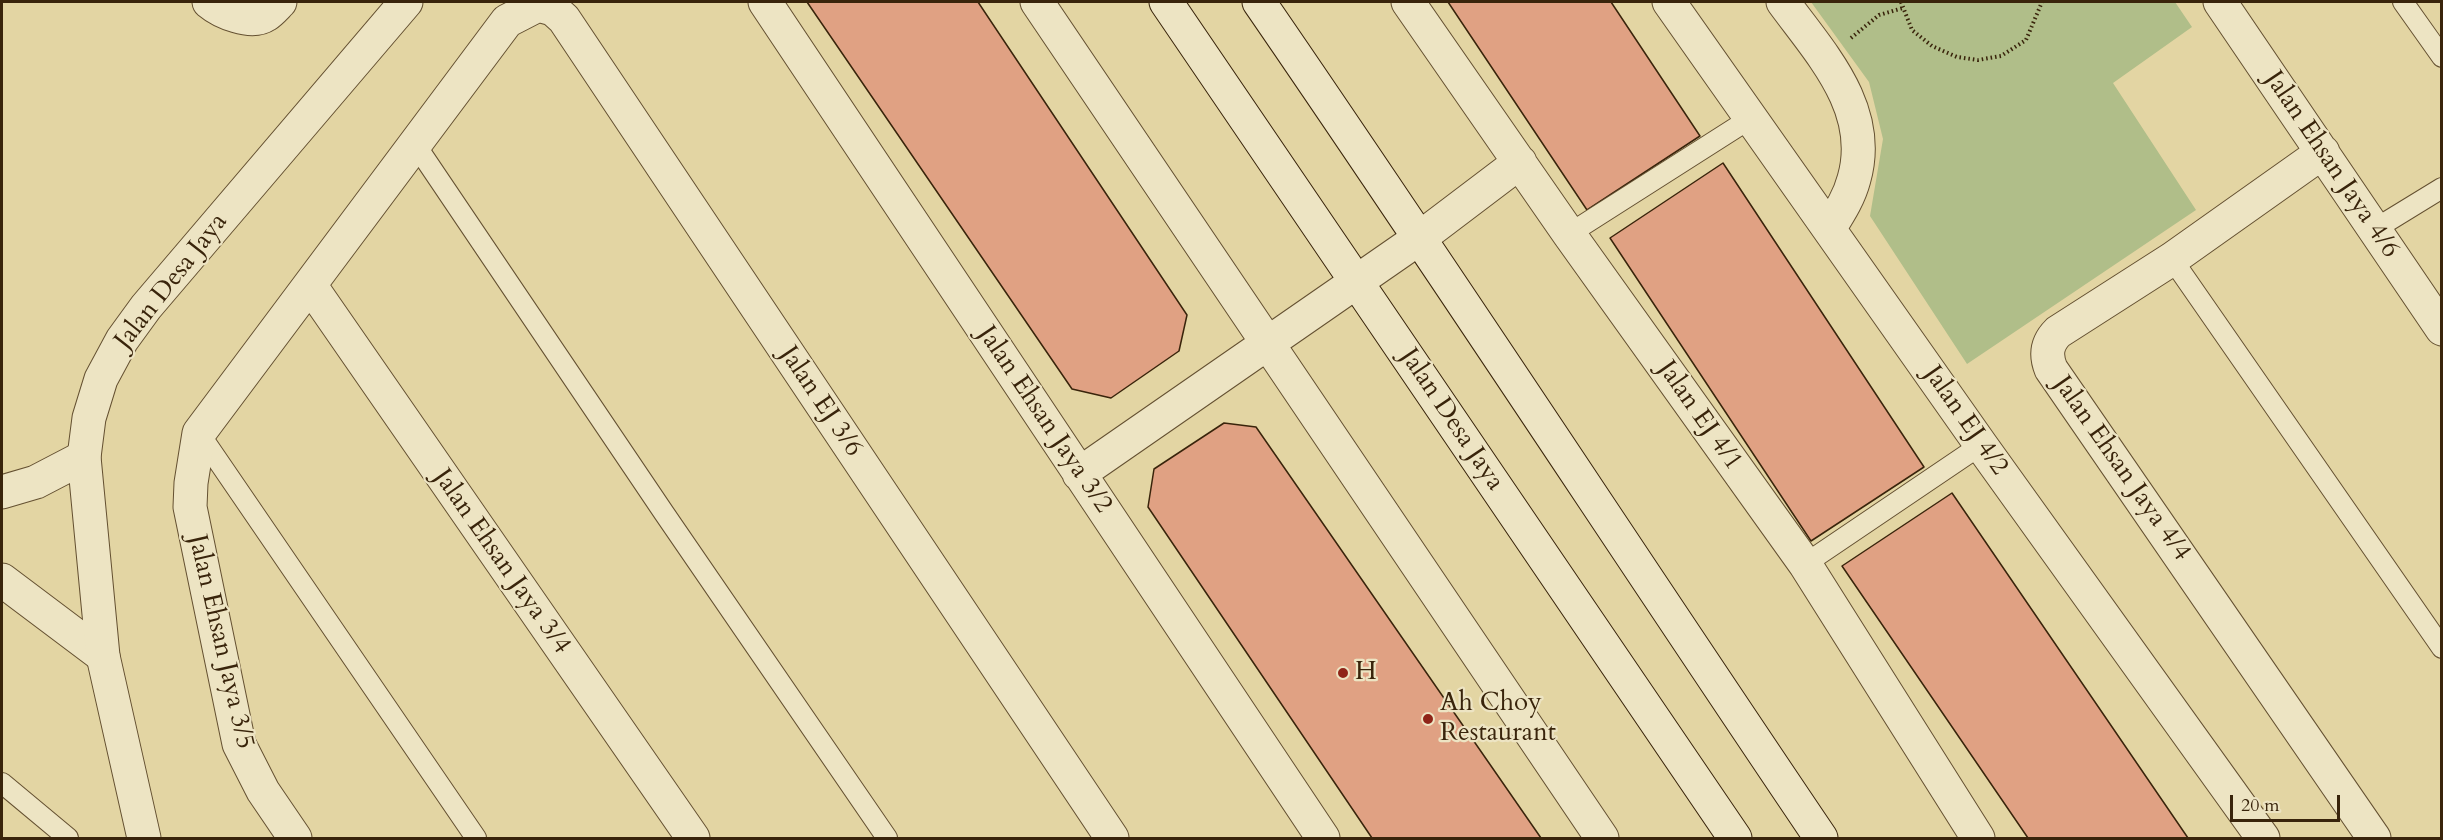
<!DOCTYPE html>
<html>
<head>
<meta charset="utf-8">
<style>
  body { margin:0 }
  #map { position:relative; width:2443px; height:840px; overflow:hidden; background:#e3d5a3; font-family:Cardo,serif }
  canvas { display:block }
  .frame { position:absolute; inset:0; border:3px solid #39240b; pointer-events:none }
  .scale { position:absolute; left:2230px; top:795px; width:110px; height:27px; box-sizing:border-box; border:3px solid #39240b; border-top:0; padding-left:8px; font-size:18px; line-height:21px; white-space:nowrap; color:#39240b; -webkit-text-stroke:4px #ede4c3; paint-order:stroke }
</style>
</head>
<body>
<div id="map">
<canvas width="2443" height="840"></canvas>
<div class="frame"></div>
<div class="scale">20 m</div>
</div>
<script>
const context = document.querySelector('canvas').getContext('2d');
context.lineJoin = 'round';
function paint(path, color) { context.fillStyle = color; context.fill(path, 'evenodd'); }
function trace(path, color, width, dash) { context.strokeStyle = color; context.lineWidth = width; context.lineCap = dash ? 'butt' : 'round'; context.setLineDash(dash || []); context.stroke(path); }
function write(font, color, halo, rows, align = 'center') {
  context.font = font + ' Cardo,serif'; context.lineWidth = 4.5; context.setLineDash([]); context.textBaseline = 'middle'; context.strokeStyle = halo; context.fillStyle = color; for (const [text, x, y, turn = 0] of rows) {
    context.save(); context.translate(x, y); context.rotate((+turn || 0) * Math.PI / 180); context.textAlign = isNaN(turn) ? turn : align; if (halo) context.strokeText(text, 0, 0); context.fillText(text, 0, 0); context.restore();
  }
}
paint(new Path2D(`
  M1811 2H2175L2192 27 2113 83 2196 210 1967 364 1870 216 1883 139 1869 82Z`), '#b0be89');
const building = new Path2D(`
  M807 2H978L1187 315 1179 351 1111 398 1072 389Z
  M1448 2H1611L1700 136 1587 210Z
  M1723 163 1924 467 1811 541 1610 238Z
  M1224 423 1256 427 1541 838H1372L1148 507 1154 469Z
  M1952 493 2188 838H2028L1842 566Z`);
paint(building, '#e0a183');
trace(building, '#39240b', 1.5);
const service = new Path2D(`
  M2403 2 2442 57
  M415 144 664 513 887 838
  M2375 229 2442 188
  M1569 234 1751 118
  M2172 259 2442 648
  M199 433 476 838
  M1805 564 1981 445
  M2 783 68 838`);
const minor = new Path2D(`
  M209 2C221 12 251 25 266 15 271 12 276 6 280 2
  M765 2 1323 838
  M1037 2 1602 838
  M1408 2 1569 234 1805 564 1978 838
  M1669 2 1981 445 2263 838
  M1783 2C1821 54 1874 109 1854 179 1849 198 1839 213 1829 229
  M2220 2 2442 329
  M2323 152 2172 259 2058 332C2047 343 2045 354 2051 369L2374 838
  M310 285 693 838
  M1079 474 1421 237 1520 162
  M2 492 36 482 84 457
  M2 580 103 656
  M295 838 263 791 239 744 190 507 191 483 199 433 507 21 538 5 553 9 564 19 1112 838`);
const tertiary = new Path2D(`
  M144 838 103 656 84 457 89 418 101 379 122 340 146 307 406 2`);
const secondary = new Path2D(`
  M1166 2 1735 838
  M1259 2C1449 278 1633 560 1821 838`);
trace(service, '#645031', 22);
trace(minor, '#645031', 35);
trace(tertiary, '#645031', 35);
trace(secondary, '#39240b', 35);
trace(new Path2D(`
  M1901 2 1912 30 1932 46 1957 57 1978 60 2001 56 2026 40 2042 2
  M1851 38 1879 15 1903 8`), '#39240b', 4, [1.5, 3]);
trace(service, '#ede4c3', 20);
trace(minor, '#ede4c3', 33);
trace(tertiary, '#ede4c3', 33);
trace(secondary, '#ede4c3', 33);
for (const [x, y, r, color] of [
  [1343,673,6,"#8f2418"],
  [1428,719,6,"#8f2418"]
]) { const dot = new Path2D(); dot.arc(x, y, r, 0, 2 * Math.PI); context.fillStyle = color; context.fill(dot); trace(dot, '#ede4c3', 2); }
write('26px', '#39240b', '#ede4c3', [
  ["Jalan Ehsan Jaya 4/6",2331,165,56],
  ["Jalan Desa Jaya",172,282,-52],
  ["Jalan EJ 3/6",820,402,56],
  ["Jalan EJ 4/1",1699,416,55],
  ["Jalan Ehsan Jaya 3/2",1044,420,56],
  ["Jalan Desa Jaya",1451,420,56],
  ["Jalan EJ 4/2",1965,421,55],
  ["Jalan Ehsan Jaya 4/4",2121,469,55],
  ["Jalan Ehsan Jaya 3/4",501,562,55],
  ["Jalan Ehsan Jaya 3/5",220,642,77]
]);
write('26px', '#39240b', '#ede4c3', [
  ["H",1355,673],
  ["Ah Choy",1440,704],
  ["Restaurant",1440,734]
], 'left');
</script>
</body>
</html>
